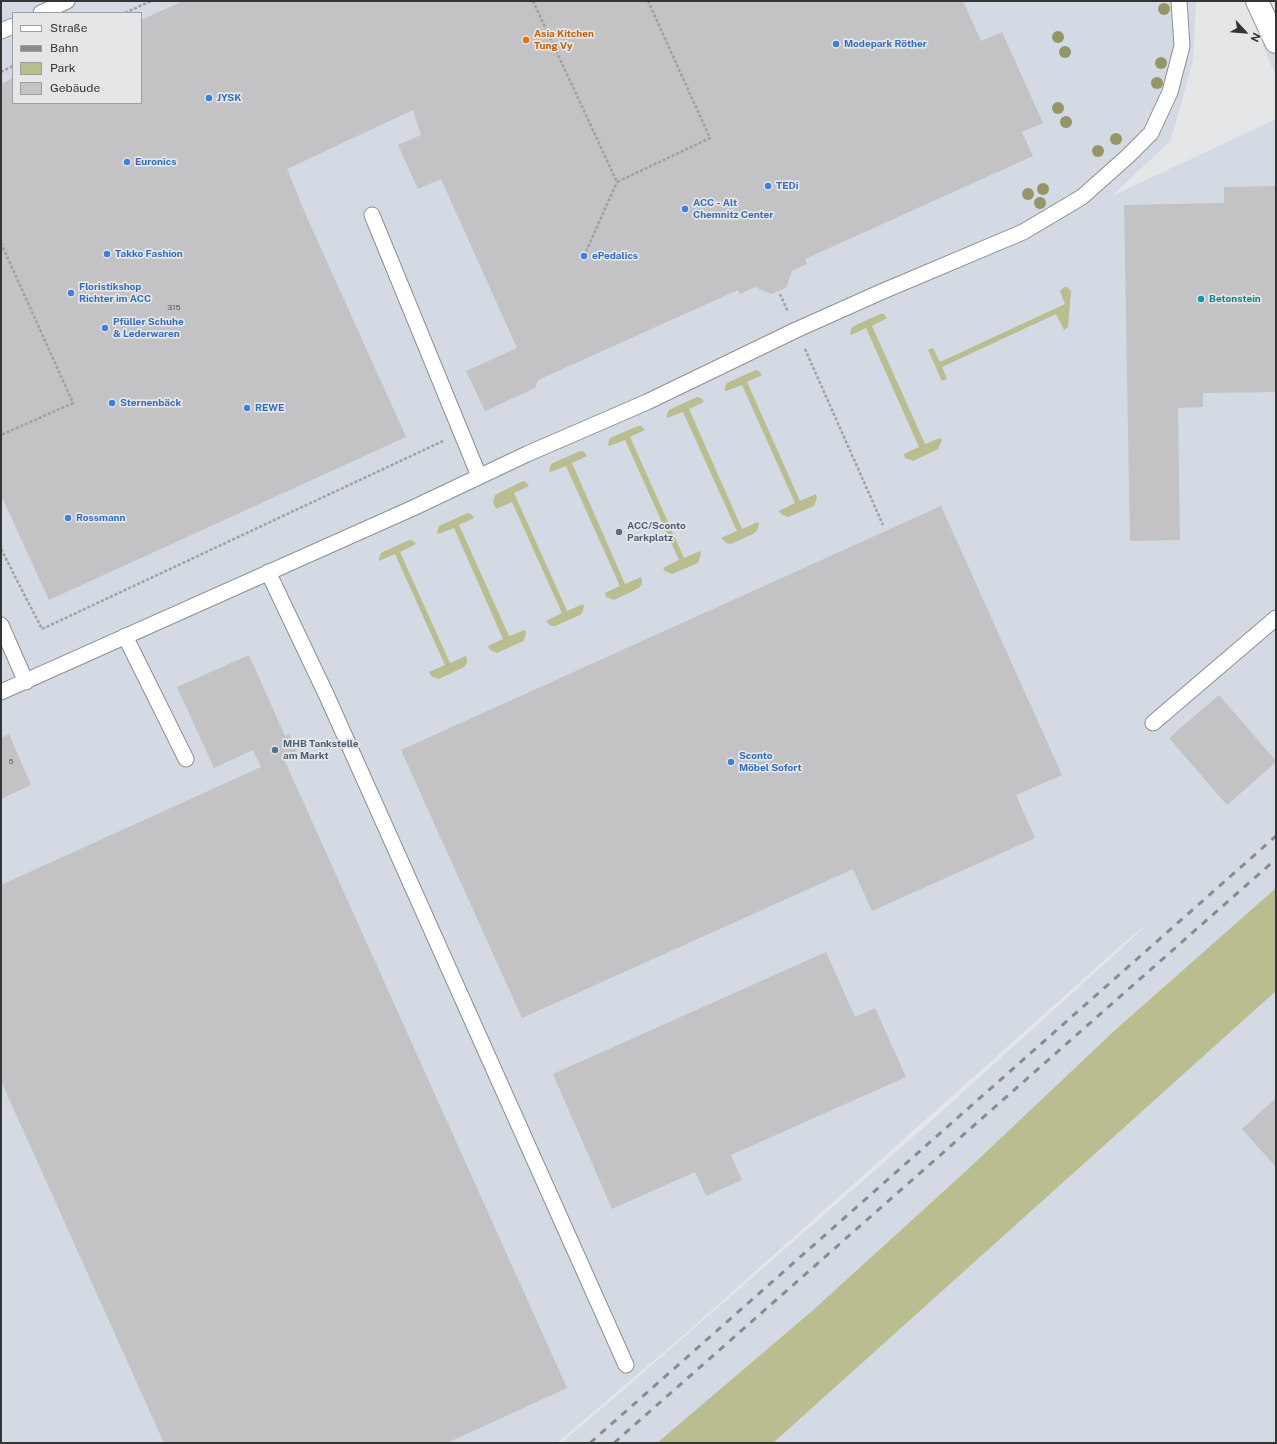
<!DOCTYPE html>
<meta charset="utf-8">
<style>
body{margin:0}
#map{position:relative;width:1277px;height:1444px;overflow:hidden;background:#e4e6e8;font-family:"Public Sans",sans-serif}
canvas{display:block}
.frame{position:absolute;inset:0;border:2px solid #333435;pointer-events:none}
.legend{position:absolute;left:12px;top:12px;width:130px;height:92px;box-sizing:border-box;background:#e4e6e8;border:1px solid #9d9fa0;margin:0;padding:5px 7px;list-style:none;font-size:12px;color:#333435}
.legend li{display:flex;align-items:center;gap:8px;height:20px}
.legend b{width:20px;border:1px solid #9d9fa0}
.north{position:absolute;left:1225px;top:12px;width:40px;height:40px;-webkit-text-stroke:3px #e4e6e8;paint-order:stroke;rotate:116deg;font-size:11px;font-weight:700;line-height:16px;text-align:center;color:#333435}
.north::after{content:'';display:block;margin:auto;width:14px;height:18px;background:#333435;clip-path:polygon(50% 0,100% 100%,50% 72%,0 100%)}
</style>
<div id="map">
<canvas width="1277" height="1444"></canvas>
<div class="frame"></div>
<ul class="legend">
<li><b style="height:5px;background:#fff"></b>Straße</li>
<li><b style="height:5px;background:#898b8c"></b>Bahn</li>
<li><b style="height:11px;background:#b9bd90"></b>Park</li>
<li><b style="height:11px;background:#c3c2c5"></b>Gebäude</li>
</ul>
<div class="north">N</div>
</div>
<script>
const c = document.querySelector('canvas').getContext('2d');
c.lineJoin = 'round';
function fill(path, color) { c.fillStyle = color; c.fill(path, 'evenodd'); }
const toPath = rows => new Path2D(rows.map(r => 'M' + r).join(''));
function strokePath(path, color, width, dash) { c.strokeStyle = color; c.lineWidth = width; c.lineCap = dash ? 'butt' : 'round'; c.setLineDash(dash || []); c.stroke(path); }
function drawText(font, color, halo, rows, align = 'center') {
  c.font = font + ' "Public Sans",sans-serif'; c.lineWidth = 3.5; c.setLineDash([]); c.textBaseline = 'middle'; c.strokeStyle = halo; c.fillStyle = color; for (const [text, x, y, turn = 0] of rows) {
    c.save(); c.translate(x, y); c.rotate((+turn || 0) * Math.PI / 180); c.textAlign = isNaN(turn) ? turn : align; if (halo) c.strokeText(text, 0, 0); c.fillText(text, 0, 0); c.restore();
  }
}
fill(toPath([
 [1,1,1196,1,1193,60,1171,140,1112,196,1276,119,1276,888,1114,1031,967,1170,812,1311,657,1443,561,1443,621,1392,928,1124,1134,937,1145,926,1125,942,685,1334,557,1443,1,1443],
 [13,13,141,13,141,103,13,103],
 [1276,35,1276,78,1262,43],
 [1276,991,1276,1443,773,1443,817,1403]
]), '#d3dae3');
fill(toPath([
 [1064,287,1067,287,1071,291,1068,327,1064,330,1056,314,942,367,947,379,942,381,928,350,933,348,940,362,1065,304,1060,291],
 [880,314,884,314,887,318,872,326,925,444,940,438,942,440,938,449,913,461,905,458,904,454,919,447,866,328,851,335,850,333,852,327],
 [756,370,759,371,762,375,747,382,800,501,816,494,817,497,814,506,788,517,781,514,779,511,795,503,742,385,726,391,725,390,725,387,727,383],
 [697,397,701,398,704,402,689,409,742,529,758,522,759,524,758,528,755,533,731,544,726,543,721,538,737,531,683,412,667,418,667,414,669,410],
 [638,426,642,426,645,430,630,437,684,558,700,551,701,554,698,563,672,574,665,571,663,568,679,560,625,440,609,446,608,445,610,438],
 [580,451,584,452,587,456,572,463,625,584,641,577,642,580,642,584,639,588,614,600,606,597,605,593,620,586,566,466,550,472,549,471,551,464],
 [523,481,526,482,529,486,514,493,567,611,583,604,584,607,583,611,580,615,555,626,551,626,546,621,562,613,512,502,496,509,493,502,495,495],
 [468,513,471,514,474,518,459,525,509,636,525,630,526,633,525,637,523,641,497,653,490,650,488,646,503,639,454,528,438,534,437,533,439,526],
 [409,540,413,541,416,544,400,552,450,663,466,656,467,659,467,663,464,667,439,679,431,676,429,672,445,665,395,554,379,561,379,559,381,553],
 [1276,888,1276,991,773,1443,657,1443,812,1311,967,1170,1114,1031]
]), '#b9bd90');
fill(toPath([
 [183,1,963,1,981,41,1002,32,1043,123,1022,132,1033,156,805,259,807,264,792,271,786,288,771,294,755,287,740,294,738,290,538,380,535,388,485,411,466,371,517,348,441,179,418,189,398,145,421,135,413,110,287,169,305,213,406,437,49,600,1,495,1,84,13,78,13,103,141,103,141,20],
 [1276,186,1276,392,1203,393,1203,407,1178,408,1180,540,1130,541,1124,205,1224,203,1224,187],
 [941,506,1062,775,1016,795,1035,838,872,911,853,869,522,1018,401,750],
 [249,655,285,736,289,734,297,751,283,757,567,1388,447,1443,164,1443,1,1081,1,885,261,767,253,750,214,768,177,687],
 [1219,695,1276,761,1276,762,1227,805,1169,738],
 [9,734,31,785,1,799,1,738],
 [826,952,855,1017,875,1008,906,1077,731,1155,742,1180,706,1196,695,1172,612,1209,553,1074],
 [1275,1099,1276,1101,1276,1167,1242,1129]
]), '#c3c2c5');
const service = toPath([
 [41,13,67,1],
 [1,31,13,26],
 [372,215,479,476],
 [268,572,326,694,626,1365],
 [1,625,26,682],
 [125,636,186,759],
 [1,692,413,508,527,454,647,402,796,330,881,292,1023,232,1082,197,1128,156,1151,133,1170,92,1182,46,1179,1],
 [1153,723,1276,618]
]);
const minor = toPath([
 [1257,1,1276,42]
]);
strokePath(service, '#8d8f91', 17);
strokePath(minor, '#8d8f91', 24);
strokePath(toPath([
 [533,1,617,182,710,138,648,1],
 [125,13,151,1],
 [1,72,13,66],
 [1,243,73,403,1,435],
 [584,256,617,182],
 [780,294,788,312],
 [805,349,883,525],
 [1,549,42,629,443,441]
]), '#a0a1a3', 2.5, [3, 2]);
strokePath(service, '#fff', 15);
strokePath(minor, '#fff', 22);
strokePath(toPath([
 [590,1443,1276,836],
 [614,1443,1276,859]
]), '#898b8c', 3, [7, 7]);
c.fillStyle = '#949668';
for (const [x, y] of [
 [1164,9],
 [1058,37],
 [1065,52],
 [1161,63],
 [1157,83],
 [1058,108],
 [1066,122],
 [1116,139],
 [1098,151],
 [1043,189],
 [1028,194],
 [1040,203]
]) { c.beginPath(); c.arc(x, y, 6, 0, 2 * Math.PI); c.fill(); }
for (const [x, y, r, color] of [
 [526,40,4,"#e8710a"],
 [836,44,4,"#3f7fe0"],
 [209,98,4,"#3f7fe0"],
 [127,162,4,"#3f7fe0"],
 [768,186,4,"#3f7fe0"],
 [685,209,4,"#3f7fe0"],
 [107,254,4,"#3f7fe0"],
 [584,256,4,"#3f7fe0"],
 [71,293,4,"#3f7fe0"],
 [1201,299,4,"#0f9aa8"],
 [105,328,4,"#3f7fe0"],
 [112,403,4,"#3f7fe0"],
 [247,408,4,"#3f7fe0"],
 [68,518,4,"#3f7fe0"],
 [619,532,4,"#5c6f8a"],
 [275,750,4,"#5c6f8a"],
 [731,762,4,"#3f7fe0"]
]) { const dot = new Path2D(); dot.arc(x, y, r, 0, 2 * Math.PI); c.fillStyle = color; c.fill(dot); strokePath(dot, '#e4e6e8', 1.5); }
drawText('8px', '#575859', null, [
 ["315",174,308],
 ["5",11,762]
]);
drawText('bold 10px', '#c56008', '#e4e6e8', [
 ["Asia Kitchen",534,34],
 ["Tung Vy",534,46]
], 'left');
drawText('bold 10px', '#366cbe', '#e4e6e8', [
 ["Modepark Röther",844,44],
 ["JYSK",217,98],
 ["Euronics",135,162],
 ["TEDi",776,186],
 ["ACC - Alt",693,203],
 ["Chemnitz Center",693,215],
 ["Takko Fashion",115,254],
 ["ePedalics",592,256],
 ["Floristikshop",79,287],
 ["Richter im ACC",79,299],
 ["Pfüller Schuhe",113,322],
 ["& Lederwaren",113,334],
 ["Sternenbäck",120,403],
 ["REWE",255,408],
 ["Rossmann",76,518],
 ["Sconto",739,756],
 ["Möbel Sofort",739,768]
], 'left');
drawText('bold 10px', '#0d838f', '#e4e6e8', [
 ["Betonstein",1209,299]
], 'left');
drawText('bold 10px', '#4e5e75', '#e4e6e8', [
 ["ACC/Sconto",627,526],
 ["Parkplatz",627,538],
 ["MHB Tankstelle",283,744],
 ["am Markt",283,756]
], 'left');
</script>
